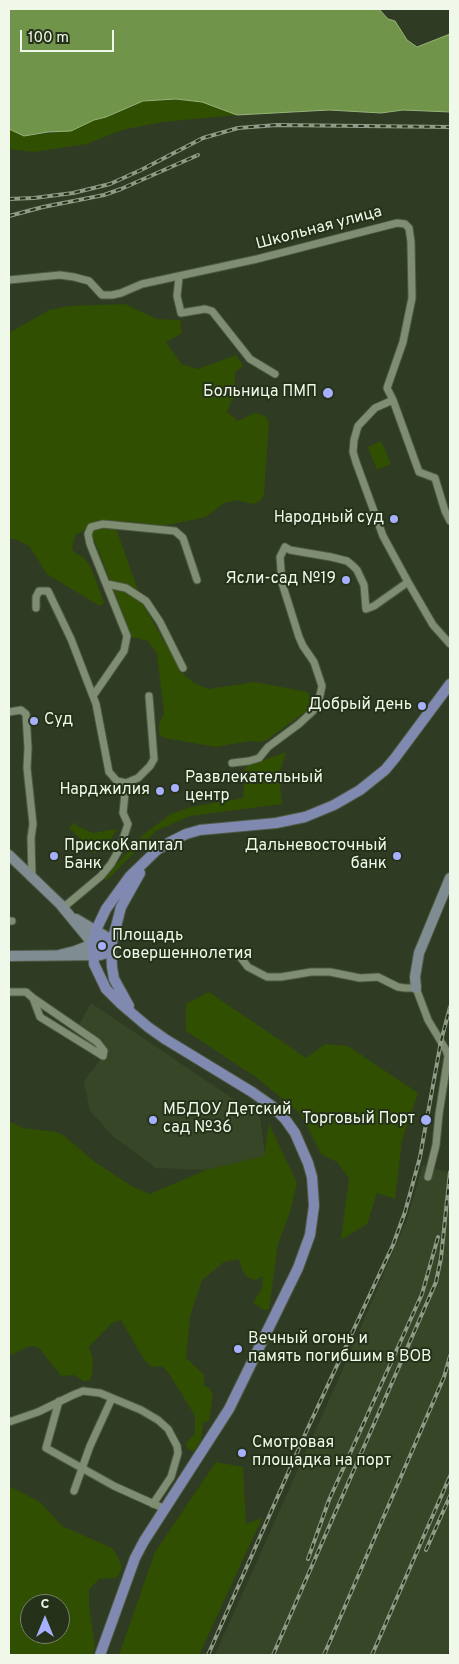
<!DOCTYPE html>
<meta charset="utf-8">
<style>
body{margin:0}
#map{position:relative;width:459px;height:1664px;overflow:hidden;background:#2f3c23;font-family:Overpass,sans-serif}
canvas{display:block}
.frame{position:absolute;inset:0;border:10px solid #eff8e9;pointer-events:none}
.north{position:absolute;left:20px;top:1594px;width:50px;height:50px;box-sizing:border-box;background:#253219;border:1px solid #76816c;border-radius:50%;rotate:0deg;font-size:14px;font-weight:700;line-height:20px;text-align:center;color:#eff8e9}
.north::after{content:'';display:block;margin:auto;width:18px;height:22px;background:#a7b0fc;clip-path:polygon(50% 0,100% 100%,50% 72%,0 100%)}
.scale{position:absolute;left:20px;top:30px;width:94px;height:22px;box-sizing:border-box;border:2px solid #eff8e9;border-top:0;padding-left:6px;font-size:15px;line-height:18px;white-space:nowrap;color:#eff8e9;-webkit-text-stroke:4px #253219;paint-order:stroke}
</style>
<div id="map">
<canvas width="459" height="1664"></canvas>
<div class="frame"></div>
<div class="north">С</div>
<div class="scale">100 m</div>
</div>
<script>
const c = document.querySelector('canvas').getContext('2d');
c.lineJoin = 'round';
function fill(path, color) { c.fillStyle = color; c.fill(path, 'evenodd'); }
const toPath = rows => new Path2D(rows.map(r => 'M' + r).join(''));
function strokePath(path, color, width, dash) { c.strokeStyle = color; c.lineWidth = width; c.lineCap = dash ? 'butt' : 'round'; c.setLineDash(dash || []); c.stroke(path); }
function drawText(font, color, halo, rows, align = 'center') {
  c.font = font + ' Overpass,sans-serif'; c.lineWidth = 4; c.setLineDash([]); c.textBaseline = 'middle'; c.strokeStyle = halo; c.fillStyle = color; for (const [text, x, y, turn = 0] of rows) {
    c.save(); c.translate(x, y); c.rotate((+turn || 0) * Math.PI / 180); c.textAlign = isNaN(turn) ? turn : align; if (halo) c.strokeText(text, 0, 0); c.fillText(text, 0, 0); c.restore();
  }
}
fill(toPath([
 [91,1003,260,1117,265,1156,206,1170,156,1168,114,1137,90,1111,84,1081,100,1060,72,1038],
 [423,1165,450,1173,450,1649,447,1655,215,1655,346,1362,407,1219]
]), '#364626');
fill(toPath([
 [176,99,202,102,237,115,162,122,122,130,87,144,34,152,9,149,9,129,24,136,71,131,94,120,106,117,143,101],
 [125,304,156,319,180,320,182,333,166,342,181,364,198,369,236,355,243,366,235,372,235,392,227,412,238,421,254,413,260,414,265,416,269,422,264,494,260,501,253,504,237,500,224,503,206,517,163,526,125,521,114,523,143,604,182,673,194,683,208,689,255,682,307,692,311,698,311,704,309,709,267,740,259,742,249,741,216,747,164,738,159,734,159,724,164,713,157,654,148,641,132,637,92,534,84,531,76,534,72,548,75,553,83,557,91,567,104,603,100,606,47,574,29,546,15,539,9,539,9,333,49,310,69,306],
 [381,441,391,464,377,470,368,447],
 [286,752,279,775,282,804,190,816,156,831,106,881,105,877,144,834,171,814,191,807,243,798,245,767],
 [75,822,77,826,93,833,117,829,106,847,95,853,69,828],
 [209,992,306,1058,325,1044,348,1046,418,1093,402,1140,395,1199,377,1193,367,1224,341,1240,349,1178,337,1162,321,1154,301,1114,256,1077,186,1031,186,1004],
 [9,1121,23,1128,56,1132,63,1135,95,1162,133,1187,150,1194,206,1170,264,1156,269,1124,297,1183,290,1212,278,1244,269,1309,264,1310,253,1303,262,1288,263,1276,256,1280,248,1278,241,1268,241,1263,238,1259,224,1262,202,1280,190,1316,186,1358,204,1375,204,1385,210,1389,213,1395,209,1421,203,1422,201,1441,193,1452,187,1448,186,1443,195,1434,195,1416,170,1375,162,1366,152,1367,145,1361,121,1320,112,1323,89,1347,93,1360,92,1374,90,1380,86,1381,83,1381,74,1375,61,1376,39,1348,33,1346,27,1347,9,1356],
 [216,1462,243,1467,246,1524,262,1518,199,1655,119,1655,155,1552],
 [9,1486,40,1502,62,1526,112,1548,118,1557,122,1567,119,1575,115,1578,99,1579,89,1589,89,1605,95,1646,92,1655,9,1655],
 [30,1604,60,1604,60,1634,30,1634]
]), '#304f00');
const water = toPath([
 [9,9,379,9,388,19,395,21,407,40,417,47,450,34,450,112,403,110,381,113,329,110,237,115,202,102,176,99,143,101,106,117,94,120,71,131,48,132,24,136,9,129,9,9]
]);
fill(water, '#70954a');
strokePath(water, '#96b37a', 1);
const street = toPath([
 [179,277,177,296,181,313,205,309,212,311,250,359,275,374],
 [9,280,60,275,74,277,89,281,102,295,112,295,121,293,142,284,257,259,397,223,405,224,409,228,411,242,412,298,403,342,387,388,393,400,419,472,435,478,445,511,450,521],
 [393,400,375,408,358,426,354,440,353,452,356,462,383,536,408,582,433,625,450,644],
 [107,584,126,588,146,601,160,622,183,668],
 [36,608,36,597,39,591,48,591,71,639,96,704,109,772,117,781,126,783],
 [93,696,124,651,127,636,90,544,88,534,91,527,103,524,175,531,183,538,197,580],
 [9,712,21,710,26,714,28,748,27,768,33,824,31,838,32,877],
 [232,763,249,761,259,758,268,747,299,724,313,711,319,700,322,686,314,662,303,646,299,637,282,583,280,557,285,547,290,550,331,557,347,561,352,565,357,570,364,585,366,609,374,606,408,582],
 [126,783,138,778,150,766,154,759,149,696],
 [64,907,101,876,111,864,120,848,128,824,123,813,126,783],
 [9,921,12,921],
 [238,954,248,967,267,977,281,977,311,972,330,972,360,978,378,977,398,987,405,988,416,988,428,1020,446,1050,448,1056,439,1114,436,1145,428,1177],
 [9,992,26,992,33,998,97,1042,104,1051,103,1056,40,1017,33,998],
 [59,1401,46,1448,114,1486,165,1509],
 [9,1422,38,1412,73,1395,83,1391,100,1393,141,1410,158,1420,168,1429,177,1446,178,1453,171,1477,153,1504],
 [74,1491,90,1446,112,1398]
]);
const secondary = toPath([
 [9,855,60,904,93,944,75,951,59,955],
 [76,919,105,936],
 [9,956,101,955],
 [416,988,415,977,419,953,450,878]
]);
const primary = toPath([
 '93 945a9 9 0 1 1 18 0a9 9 0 1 1-18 0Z',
 [129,1006,114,979,112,967,111,946,121,907,140,873],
 [100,1655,135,1558,144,1541,229,1409,298,1268,310,1235,314,1206,312,1177,308,1163,295,1133,285,1119,272,1106,252,1092,165,1039,148,1027,121,1004,106,989,94,964,93,944,96,930,106,909,130,876,157,850,170,842,186,834,200,830,276,823,305,817,334,805,360,790,385,770,395,758,450,684]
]);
strokePath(street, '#4f5a45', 9);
strokePath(secondary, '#4f5a45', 12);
strokePath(primary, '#4f5a45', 12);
strokePath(street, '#7f8e72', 7);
strokePath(secondary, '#7f8c91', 10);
strokePath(primary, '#808ab0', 10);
const rail = toPath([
 [9,199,34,198,73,193,110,184,141,170,203,138,238,128,277,125,450,127],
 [9,216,43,207,104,195,121,189,198,155],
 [426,1550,450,1496],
 [308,1559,329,1500,422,1294,438,1237],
 [208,1655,307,1430,393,1245,405,1212,420,1157,441,1041,450,1007],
 [273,1655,436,1282,441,1258,450,1172],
 [324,1655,444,1377,450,1356],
 [372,1655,450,1476]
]);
strokePath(rail, '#909b87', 4);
strokePath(rail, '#253219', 2, [5.5]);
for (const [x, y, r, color] of [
 [328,393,6,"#a7b0fc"],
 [394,519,5,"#a7b0fc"],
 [346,580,5,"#a7b0fc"],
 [422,706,5,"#a7b0fc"],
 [34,721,5,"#a7b0fc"],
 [175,788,5,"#a7b0fc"],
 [160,791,5,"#a7b0fc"],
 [54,856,5,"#a7b0fc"],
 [397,856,5,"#a7b0fc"],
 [102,946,5,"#a7b0fc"],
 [153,1120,5,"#a7b0fc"],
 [426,1120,6,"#a7b0fc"],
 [238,1349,5,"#a7b0fc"],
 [242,1453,5,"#a7b0fc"]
]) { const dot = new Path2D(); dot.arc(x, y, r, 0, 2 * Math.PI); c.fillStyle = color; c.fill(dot); strokePath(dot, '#253219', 2); }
drawText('16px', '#eff8e9', '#253219', [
 ["Школьная улица",319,229,-15]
]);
drawText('16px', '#eff8e9', '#253219', [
 ["Больница ПМП",317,393],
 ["Народный суд",384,519],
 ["Ясли-сад №19",336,580],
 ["Добрый день",412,706],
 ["Суд",44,721,"left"],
 ["Развлекательный",185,779,"left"],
 ["центр",185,797,"left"],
 ["Нарджилия",150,791],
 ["ПрискоКапитал",64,847,"left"],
 ["Банк",64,865,"left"],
 ["Дальневосточный",387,847],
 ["банк",387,865],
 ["Площадь",112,937,"left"],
 ["Совершеннолетия",112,955,"left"],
 ["МБДОУ Детский",163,1111,"left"],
 ["сад №36",163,1129,"left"],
 ["Торговый Порт",415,1120],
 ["Вечный огонь и",248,1340,"left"],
 ["память погибшим в ВОВ",248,1358,"left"],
 ["Смотровая",252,1444,"left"],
 ["площадка на порт",252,1462,"left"]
], 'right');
</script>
